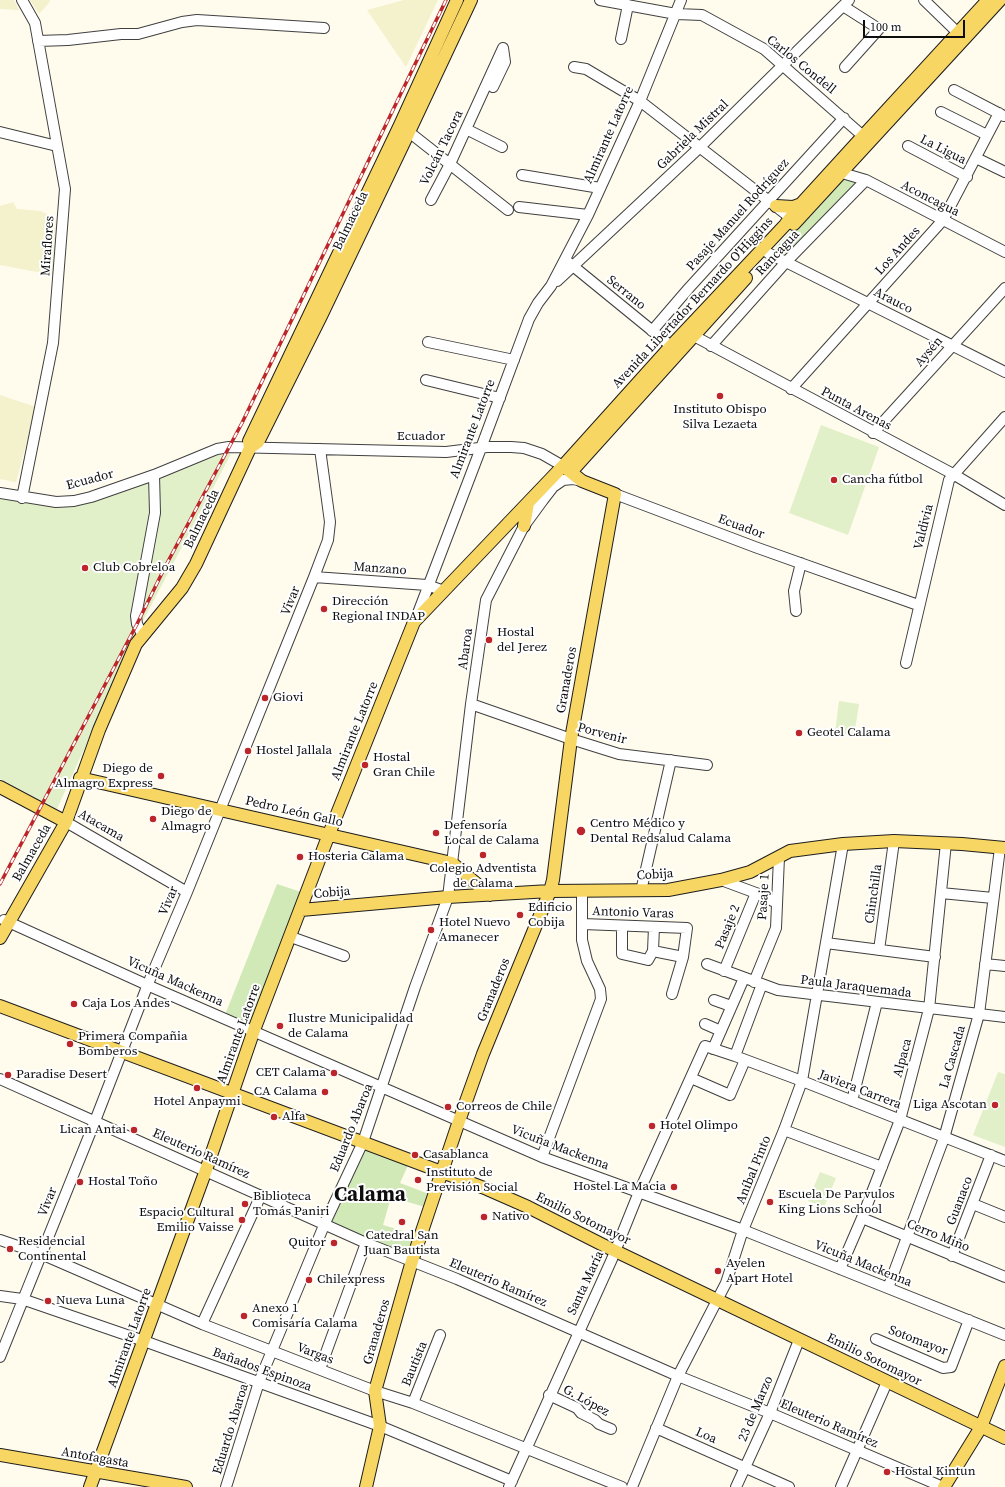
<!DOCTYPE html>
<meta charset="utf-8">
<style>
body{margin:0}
#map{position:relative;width:1005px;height:1487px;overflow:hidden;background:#fffbed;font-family:"Source Serif 4",serif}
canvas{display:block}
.scale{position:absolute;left:863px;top:20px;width:102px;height:18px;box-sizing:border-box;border:2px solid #0d0d0d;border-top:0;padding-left:5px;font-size:12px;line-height:14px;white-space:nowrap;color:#0d0d0d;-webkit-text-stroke:3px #fff;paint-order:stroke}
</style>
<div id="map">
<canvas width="1005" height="1487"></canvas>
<div class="scale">100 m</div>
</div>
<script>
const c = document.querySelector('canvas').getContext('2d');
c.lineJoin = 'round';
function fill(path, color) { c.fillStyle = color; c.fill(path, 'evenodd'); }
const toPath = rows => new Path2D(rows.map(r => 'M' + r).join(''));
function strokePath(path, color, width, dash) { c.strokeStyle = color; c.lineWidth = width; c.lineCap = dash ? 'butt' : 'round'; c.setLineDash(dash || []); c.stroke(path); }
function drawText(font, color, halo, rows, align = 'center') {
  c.font = font + ' "Source Serif 4",serif'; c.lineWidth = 4; c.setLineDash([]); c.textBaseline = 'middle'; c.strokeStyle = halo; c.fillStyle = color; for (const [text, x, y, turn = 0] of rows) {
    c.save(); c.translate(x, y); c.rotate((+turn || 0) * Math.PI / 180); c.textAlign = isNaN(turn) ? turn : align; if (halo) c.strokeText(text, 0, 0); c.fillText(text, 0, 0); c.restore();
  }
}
fill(toPath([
 [0,0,14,0,19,10,0,9],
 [30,0,50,0,48,4,39,14],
 [404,0,438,0,406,67,367,10],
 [13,202,17,209,41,211,56,219,53,275,0,265,0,206],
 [0,395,36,407,16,482,0,479]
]), '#f4f1cd');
fill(toPath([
 [845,174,866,180,786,262,775,253,776,247],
 [455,871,472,888,452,889],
 [277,884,304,893,252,1027,225,1015],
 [364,1149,409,1163,400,1183,429,1194,425,1207,391,1197,383,1225,417,1235,409,1258,334,1224,331,1220]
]), '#d0e9b7');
fill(toPath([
 [821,425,879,447,848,535,789,513],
 [221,453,231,454,137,632,57,809,0,779,0,494,59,505],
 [839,701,859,704,854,736,835,733],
 [998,1072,1005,1074,1005,1147,973,1135],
 [820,1172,836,1178,824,1207,808,1201]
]), '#e2f0c9');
const minor = toPath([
 [22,0,35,23,65,189,53,343,22,498],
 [600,0,676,14,702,15,764,49,863,136],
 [924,0,958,33],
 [843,6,879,29,845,67],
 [621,39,628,5],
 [38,41,68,40,121,34,138,34,182,22,197,20,324,28],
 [574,67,586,69,640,101,796,222],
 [493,87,505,62,503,48],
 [954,90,1004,116],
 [941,112,987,135],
 [466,129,502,147],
 [0,132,57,146],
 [409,132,508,210],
 [908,146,967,177],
 [976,158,1005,172],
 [842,173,866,180,1005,252],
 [522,175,600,188],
 [431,200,450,164,503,48],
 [519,207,588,215],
 [768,253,1005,372],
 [568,262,671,346],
 [557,281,699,148,849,0],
 [652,331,689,288,844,118],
 [694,336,953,474,1005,505],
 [428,342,514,360],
 [711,346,786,262,866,180],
 [426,380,500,398],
 [791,389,943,220,999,113],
 [873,433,1005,288],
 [0,493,56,502,74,501,91,497,154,475,217,449,229,447,446,452,487,447,511,447,524,448,542,454,563,466],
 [615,494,755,547,918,605],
 [314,577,427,585,444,591],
 [796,611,794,591,801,563],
 [415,621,481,448,529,319,538,303,551,286,588,215,640,101,681,0],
 [143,636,137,624,136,616,155,513,154,475],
 [906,663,949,480,1005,417],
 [471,704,571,739,619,754,707,765],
 [66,822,187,892],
 [721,880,756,893,777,903],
 [641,891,671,760],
 [941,893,993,898],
 [4,920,154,988,542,1157,743,1230,1005,1335],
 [583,924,687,928,683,957,672,994],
 [622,926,622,954,648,960,653,951,683,957],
 [291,937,344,956],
 [826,943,935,957],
 [879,950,894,841],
 [653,951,654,927],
 [707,964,778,990,1005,1017],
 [985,964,1005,966],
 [724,971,756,893],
 [754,982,776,928,779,857],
 [714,1000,731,1006],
 [705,1024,721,1031],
 [713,1049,744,978],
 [735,1056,762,984],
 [691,1078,730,1095,745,1060],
 [0,1079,366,1243,457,1279,678,1376,770,1413,943,1487],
 [852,1101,877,1002],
 [784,1130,882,1167],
 [542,1157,601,999,600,989,587,961,582,940,582,892],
 [973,1204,1005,1217],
 [862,1218,1005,1277],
 [0,1240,41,1254,202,1324,375,1391,413,1403,622,1487],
 [952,1256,991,1155],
 [840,1269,862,1218,900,1120,929,1009,946,843],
 [888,1288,944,1138,979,1014,1000,848],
 [0,1296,22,1299,144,1341,380,1426,512,1481],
 [202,1324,261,1195],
 [876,1339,943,1368,951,1367,969,1320],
 [0,1357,95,1121,150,979,187,892,314,577,328,540,330,522,320,449],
 [320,1369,366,1243],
 [549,1395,577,1408,581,1413,595,1420,599,1424,611,1429],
 [413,1403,440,1335],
 [656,1428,789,1487],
 [226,1487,259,1382,325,1223,363,1142,415,987,448,897,471,704,486,600,524,526,543,500,553,487,563,480,573,479,582,481],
 [509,1487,612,1259,639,1192,705,1046,735,1056,802,1081,1005,1161],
 [632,1487,678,1376,726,1283,743,1230,784,1130,802,1081,843,844],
 [736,1487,770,1413,799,1340],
 [841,1487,887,1382]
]);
const major = toPath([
 [776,206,793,207,801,204],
 [794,224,1000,0],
 [250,448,249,441,400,125,457,0],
 [571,472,746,278],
 [524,526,528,503],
 [80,778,452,863,490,895],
 [0,787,66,822],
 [301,910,448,897,550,891,668,890,721,880,750,872,790,851,843,844,894,841,962,844,1005,848],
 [0,938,66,822,99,730,136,644,182,588,196,564,250,448,258,442,321,316,409,132,471,0],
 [0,1006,487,1189,528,1207,609,1248,1005,1438],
 [0,1455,186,1487],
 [90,1487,206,1170,254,1030,329,834,414,622,563,466,671,346,785,225,801,204,863,136,988,0],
 [366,1487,380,1426,375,1391,412,1261,459,1121,483,1054,550,891,553,880,571,739,615,494,582,481,563,466],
 [944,1487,981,1427,1005,1366]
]);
strokePath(minor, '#404040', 12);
strokePath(major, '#1e1e1e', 14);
strokePath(minor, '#fff', 10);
strokePath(major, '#f8d664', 12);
const rail = toPath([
 [0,884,137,624,165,567,242,423,446,0]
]);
strokePath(rail, '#bc262b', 3.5);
strokePath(rail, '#fff', 2, [6]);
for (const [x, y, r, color] of [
 [720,396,4,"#bc262b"],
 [834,480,4,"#bc262b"],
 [85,568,4,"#bc262b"],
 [324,609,4,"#bc262b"],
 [489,640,4,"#bc262b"],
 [265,698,4,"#bc262b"],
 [799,733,4,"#bc262b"],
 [248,751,4,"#bc262b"],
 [365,765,4,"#bc262b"],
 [161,776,4,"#bc262b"],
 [153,819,4,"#bc262b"],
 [581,831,5,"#bc262b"],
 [436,833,4,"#bc262b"],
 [483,855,4,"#bc262b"],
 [300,857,4,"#bc262b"],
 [520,915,4,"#bc262b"],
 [431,930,4,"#bc262b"],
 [74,1004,4,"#bc262b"],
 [280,1026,4,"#bc262b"],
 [70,1044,4,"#bc262b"],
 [334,1073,4,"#bc262b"],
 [8,1075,4,"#bc262b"],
 [197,1088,4,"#bc262b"],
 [325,1092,4,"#bc262b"],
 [995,1105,4,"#bc262b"],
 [448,1107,4,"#bc262b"],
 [274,1117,4,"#bc262b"],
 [652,1126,4,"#bc262b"],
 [134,1130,4,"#bc262b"],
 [415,1155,4,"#bc262b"],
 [418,1180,4,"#bc262b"],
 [80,1182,4,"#bc262b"],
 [674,1187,4,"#bc262b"],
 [770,1202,4,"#bc262b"],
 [245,1204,4,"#bc262b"],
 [484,1217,4,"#bc262b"],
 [242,1220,4,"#bc262b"],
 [402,1222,4,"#bc262b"],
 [334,1243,4,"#bc262b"],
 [10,1249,4,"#bc262b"],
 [718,1271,4,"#bc262b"],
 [309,1280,4,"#bc262b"],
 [48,1301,4,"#bc262b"],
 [244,1316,4,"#bc262b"],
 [887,1472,4,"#bc262b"]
]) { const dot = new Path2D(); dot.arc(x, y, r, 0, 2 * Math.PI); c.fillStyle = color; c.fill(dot); strokePath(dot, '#fff', 1.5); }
drawText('13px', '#0d0d0d', '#fff', [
 ["Carlos Condell",801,65,39],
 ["Almirante Latorre",609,135,-66],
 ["Gabriela Mistral",693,135,-44],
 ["Volcán Tacora",442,148,-64],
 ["La Ligua",943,150,27],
 ["Aconcagua",930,199,27],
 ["Pasaje Manuel Rodríguez",738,215,-48],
 ["Balmaceda",351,221,-64],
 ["Miraflores",48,246,-86],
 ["Los Andes",898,251,-48],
 ["Rancagua",778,253,-47],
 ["Serrano",626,293,39],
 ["Arauco",893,301,27],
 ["Avenida Libertador Bernardo O'Higgins",693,303,-47],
 ["Aysén",929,352,-49],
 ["Punta Arenas",856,409,28],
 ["Almirante Latorre",473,429,-69],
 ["Ecuador",421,437],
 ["Ecuador",90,480,-15],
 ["Balmaceda",202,519,-64],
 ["Ecuador",741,527,20],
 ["Valdivia",924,527,-76],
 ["Manzano",380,569,4],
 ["Vivar",291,601,-68],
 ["Abaroa",466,649,-82],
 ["Granaderos",567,680,-80],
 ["Almirante Latorre",355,731,-68],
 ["Porvenir",602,734,15],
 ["Pedro León Gallo",294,812,13],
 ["Atacama",101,826,30],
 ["Balmaceda",32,853,-60],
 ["Cobija",655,875,-4],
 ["Cobija",332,893,-5],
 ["Chinchilla",874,894,-82],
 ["Pasaje 1",764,897,-87],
 ["Vivar",169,901,-67],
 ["Antonio Varas",633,913,2],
 ["Pasaje 2",728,927,-68],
 ["Vicuña Mackenna",175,982,24],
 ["Paula Jaraquemada",856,987,7],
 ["Granaderos",494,990,-68],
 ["Almirante Latorre",239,1034,-70],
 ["La Cascada",953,1057,-74],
 ["Alpaca",903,1058,-75],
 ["Javiera Carrera",860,1090,21],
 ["Eduardo Abaroa",352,1128,-68],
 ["Vicuña Mackenna",560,1148,21],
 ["Eleuterio Ramírez",201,1154,24],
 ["Aníbal Pinto",754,1170,-68],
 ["Guanaco",960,1201,-69],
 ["Vivar",48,1202,-68],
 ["Emilio Sotomayor",583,1219,26],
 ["Cerro Miño",938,1236,22],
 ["Vicuña Mackenna",863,1264,22],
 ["Eleuterio Ramírez",498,1283,23],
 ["Santa María",586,1283,-65],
 ["Granaderos",377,1332,-74],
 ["Almirante Latorre",130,1338,-70],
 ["Sotomayor",918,1341,21],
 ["Vargas",315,1354,21],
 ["Emilio Sotomayor",874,1360,26],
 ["Bautista",415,1364,-68],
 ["Bañados Espinoza",262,1370,20],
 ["G. López",586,1401,29],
 ["23 de Marzo",756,1409,-67],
 ["Eleuterio Ramírez",829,1424,23],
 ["Eduardo Abaroa",231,1429,-73],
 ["Loa",706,1436,24],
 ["Antofagasta",95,1458,10]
]);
drawText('13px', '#0d0d0d', '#fff', [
 ["Instituto Obispo",720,410,"center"],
 ["Silva Lezaeta",720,425,"center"],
 ["Cancha fútbol",842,480],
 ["Club Cobreloa",93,568],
 ["Dirección",332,602],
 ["Regional INDAP",332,617],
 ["Hostal",497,633],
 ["del Jerez",497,648],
 ["Giovi",273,698],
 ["Geotel Calama",807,733],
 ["Hostel Jallala",256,751],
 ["Hostal",373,758],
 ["Gran Chile",373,773],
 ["Diego de",153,769,"right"],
 ["Almagro Express",153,784,"right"],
 ["Diego de",161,812],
 ["Almagro",161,827],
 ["Centro Médico y",590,824],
 ["Dental Redsalud Calama",590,839],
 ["Defensoría",444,826],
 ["Local de Calama",444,841],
 ["Hosteria Calama",308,857],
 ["Colegio Adventista",483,869,"center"],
 ["de Calama",483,884,"center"],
 ["Edificio",528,908],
 ["Cobija",528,923],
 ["Hotel Nuevo",439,923],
 ["Amanecer",439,938],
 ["Caja Los Andes",82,1004],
 ["Ilustre Municipalidad",288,1019],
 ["de Calama",288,1034],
 ["Primera Compañia",78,1037],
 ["Bomberos",78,1052],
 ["CET Calama",326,1073,"right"],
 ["Paradise Desert",16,1075],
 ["CA Calama",317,1092,"right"],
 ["Hotel Anpaymi",197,1102,"center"],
 ["Liga Ascotan",987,1105,"right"],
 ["Correos de Chile",456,1107],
 ["Alfa",282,1117],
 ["Hotel Olimpo",660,1126],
 ["Lican Antai",126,1130,"right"],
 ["Casablanca",423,1155],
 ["Instituto de",426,1173],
 ["Previsión Social",426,1188],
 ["Hostal Toño",88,1182],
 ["Hostel La Macia",666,1187,"right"],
 ["Escuela De Parvulos",778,1195],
 ["King Lions School",778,1210],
 ["Biblioteca",253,1197],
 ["Tomás Paniri",253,1212],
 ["Espacio Cultural",234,1213,"right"],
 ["Emilio Vaisse",234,1228,"right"],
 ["Nativo",492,1217],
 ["Catedral San",402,1236,"center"],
 ["Juan Bautista",402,1251,"center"],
 ["Residencial",18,1242],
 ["Continental",18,1257],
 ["Quitor",326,1243,"right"],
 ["Ayelen",726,1264],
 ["Apart Hotel",726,1279],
 ["Chilexpress",317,1280],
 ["Nueva Luna",56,1301],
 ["Anexo 1",252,1309],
 ["Comisaría Calama",252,1324],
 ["Hostal Kintun",895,1472]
], 'left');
drawText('bold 21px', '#0d0d0d', '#fff', [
 ["Calama",370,1196]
]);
</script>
